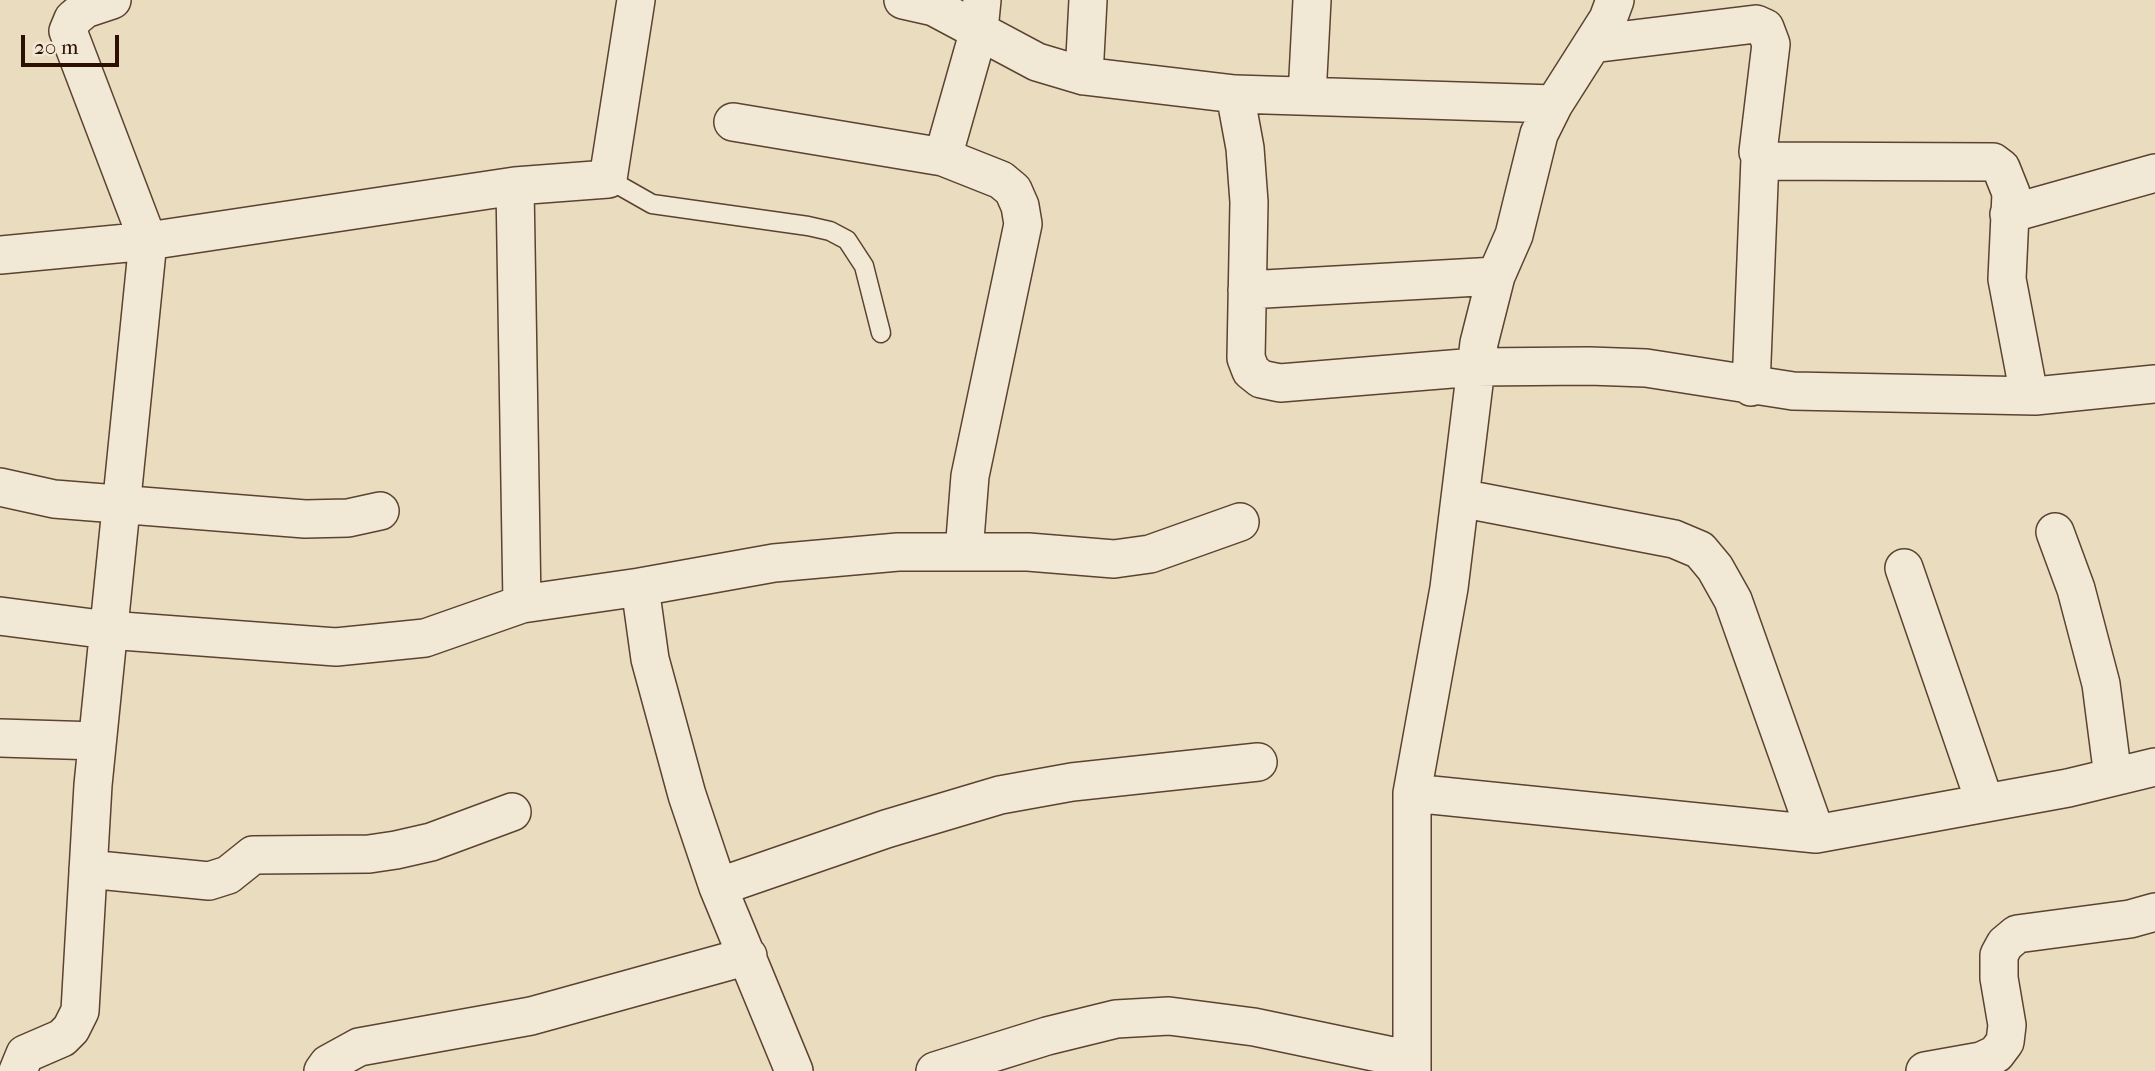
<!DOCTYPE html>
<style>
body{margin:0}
#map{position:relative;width:2155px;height:1071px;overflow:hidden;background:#eaddbf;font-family:"IM FELL French Canon",serif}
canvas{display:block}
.scale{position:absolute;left:21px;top:35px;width:98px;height:32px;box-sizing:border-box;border:4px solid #2c0f01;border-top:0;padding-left:9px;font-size:21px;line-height:24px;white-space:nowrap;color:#2c0f01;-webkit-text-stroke:5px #f1e9d5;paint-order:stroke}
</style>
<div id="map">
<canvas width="2155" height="1071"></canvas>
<div class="scale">20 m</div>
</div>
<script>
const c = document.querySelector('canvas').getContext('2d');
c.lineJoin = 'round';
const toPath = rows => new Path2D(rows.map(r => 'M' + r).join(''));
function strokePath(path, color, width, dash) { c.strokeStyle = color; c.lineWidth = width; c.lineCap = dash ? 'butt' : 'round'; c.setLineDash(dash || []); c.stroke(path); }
const lane = toPath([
 [608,179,652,204,808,226,830,231,847,240,864,266,881,333]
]);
const street = toPath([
 [903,0,934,7,1037,62,1084,76,1235,94,1554,104],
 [1592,44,1756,24,1765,28,1771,44,1758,152,1763,161,1993,162,2001,168,2011,193,2007,279,2029,395],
 [1084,76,1088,0],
 [1235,94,1245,148,1249,202,1246,358,1251,371,1261,379,1280,383,1476,367,1589,366,1646,368,1793,391,2035,396,2155,384],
 [1307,96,1312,0],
 [733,122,943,157,1001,180,1013,190,1020,206,1023,224,970,476,964,552],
 [943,157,979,30,982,0],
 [515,186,522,604,640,587,650,659,687,795,718,887,794,1071],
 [2009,214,2155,173],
 [0,255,148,241,68,31,73,19,85,9,112,0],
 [1247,290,1496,276],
 [1751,387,1760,158],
 [0,487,54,499,305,519,348,518,380,511],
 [1460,498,1674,539,1700,550,1715,568,1733,600,1816,834],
 [2055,532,2076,589,2101,684,2113,777],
 [1904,568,1985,803],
 [640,587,774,563,898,552,1028,552,1114,559,1150,554,1240,522],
 [0,616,108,630,336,647,425,638,522,604],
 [0,738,97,741],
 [1412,793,1449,588,1479,343,1496,276,1514,235,1539,134,1554,104,1608,19,1615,0],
 [88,869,209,881,228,875,253,855,369,854,396,850,431,842,512,812],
 [718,887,886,829,1000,795,1072,782,1258,762],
 [18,1071,25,1054,62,1038,71,1029,80,1011,93,785,148,241,515,186,608,179,636,0],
 [323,1071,328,1064,359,1047,531,1016,748,956],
 [935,1071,1047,1036,1116,1019,1169,1016,1254,1027,1412,1060],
 [1412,1071,1412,793,1816,834,2068,788,2155,767],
 [1925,1071,1981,1061,1996,1054,2005,1042,2007,1025,1999,978,1999,955,2005,944,2017,934,2130,919,2155,912]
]);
strokePath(lane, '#5c4230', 21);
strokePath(street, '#5c4230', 40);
strokePath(lane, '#f1e9d5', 18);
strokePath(street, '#f1e9d5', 37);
</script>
